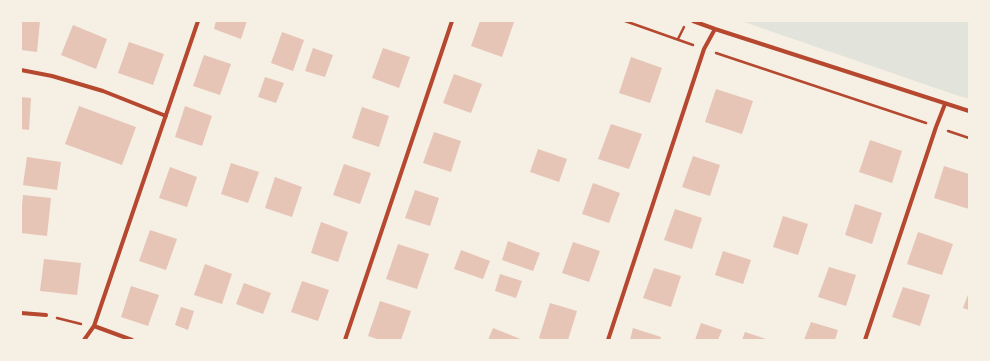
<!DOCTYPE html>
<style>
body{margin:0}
#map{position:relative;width:990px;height:361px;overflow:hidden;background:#f6efe4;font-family:"Zilla Slab",serif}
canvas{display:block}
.frame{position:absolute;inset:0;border:22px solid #f6efe4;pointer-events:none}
</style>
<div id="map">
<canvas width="990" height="361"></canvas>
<div class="frame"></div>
</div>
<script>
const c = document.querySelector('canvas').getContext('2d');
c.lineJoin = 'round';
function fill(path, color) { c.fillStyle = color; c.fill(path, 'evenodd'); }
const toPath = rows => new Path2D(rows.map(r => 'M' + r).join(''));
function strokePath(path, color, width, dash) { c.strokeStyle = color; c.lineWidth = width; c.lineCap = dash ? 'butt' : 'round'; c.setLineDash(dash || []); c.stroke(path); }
fill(toPath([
 [741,21,969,21,969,99,950,93]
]), '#e2e4dc');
fill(toPath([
 [21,21,40,21,37,52,21,50],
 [216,21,247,21,241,39,214,29],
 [480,21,514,22,502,57,471,46],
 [73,25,107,39,96,69,61,55],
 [282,32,304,40,293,71,271,63],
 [129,42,164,54,153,85,118,73],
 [313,48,333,55,325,77,305,71],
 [383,48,410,57,399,88,372,78],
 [204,55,231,64,220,95,193,86],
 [631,57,662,68,650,103,619,93],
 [454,74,482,84,471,113,443,103],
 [265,77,284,83,276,103,258,97],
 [716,89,753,101,742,134,705,122],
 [21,97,31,98,29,130,21,129],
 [79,106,136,127,122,165,65,144],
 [185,106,212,116,202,146,175,137],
 [362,107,389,116,379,147,352,138],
 [611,124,642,134,629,169,598,159],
 [434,132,461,141,451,172,423,163],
 [870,140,902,151,892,183,859,172],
 [538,149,567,159,559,182,530,172],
 [693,156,720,165,710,196,682,187],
 [27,157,61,162,57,190,23,185],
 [231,163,259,172,248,203,221,194],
 [344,164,371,173,360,204,333,195],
 [944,166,969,174,969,209,934,198],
 [170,167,197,177,187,207,159,198],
 [275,177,302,187,292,217,265,208],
 [593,183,620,193,609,223,582,214],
 [415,190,439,198,430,226,405,218],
 [23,195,51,198,47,236,21,233,21,215],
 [855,204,882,213,872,244,845,235],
 [675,209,702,218,692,249,664,240],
 [783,216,808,224,798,255,773,247],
 [321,222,348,232,338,262,311,253],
 [150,230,177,239,166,270,139,261],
 [918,232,953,244,942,275,907,264],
 [508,241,540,253,533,271,502,260],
 [573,242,600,251,589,282,562,273],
 [398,244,429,254,417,289,386,279],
 [461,250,490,261,483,279,454,269],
 [723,251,751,260,743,284,715,275],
 [44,259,81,263,77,295,40,291],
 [205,264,232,274,222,304,194,295],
 [829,267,856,275,846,306,818,297],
 [654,268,681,276,671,307,643,298],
 [500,274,522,281,516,298,495,291],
 [302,281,329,290,318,321,291,312],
 [244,283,271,293,263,314,236,304],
 [131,286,159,295,148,326,121,317],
 [903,287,930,295,920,326,892,317],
 [969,292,969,310,963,308],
 [380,301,411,311,401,340,380,340,368,336],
 [550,303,577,311,568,340,544,340,539,338],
 [181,307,194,311,188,330,175,325],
 [811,322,838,330,835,340,804,340],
 [701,323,722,330,718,340,695,340],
 [493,328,523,340,488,340],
 [633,328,661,337,660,340,630,340],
 [745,332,769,340,742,340]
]), '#e6c5b7');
strokePath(toPath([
 [625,21,693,45],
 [678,39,684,27],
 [716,53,926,123],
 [948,131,969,138],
 [57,318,81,324]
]), '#b5482f', 2.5);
strokePath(toPath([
 [693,21,715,29,969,111],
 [21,70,52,76,103,91,166,116],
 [21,313,46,315],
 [94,326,132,340],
 [84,340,94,326,198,21],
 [345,340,452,21],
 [608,340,704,49,715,29],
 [865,340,936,127,945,104]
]), '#b5482f', 4);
</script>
